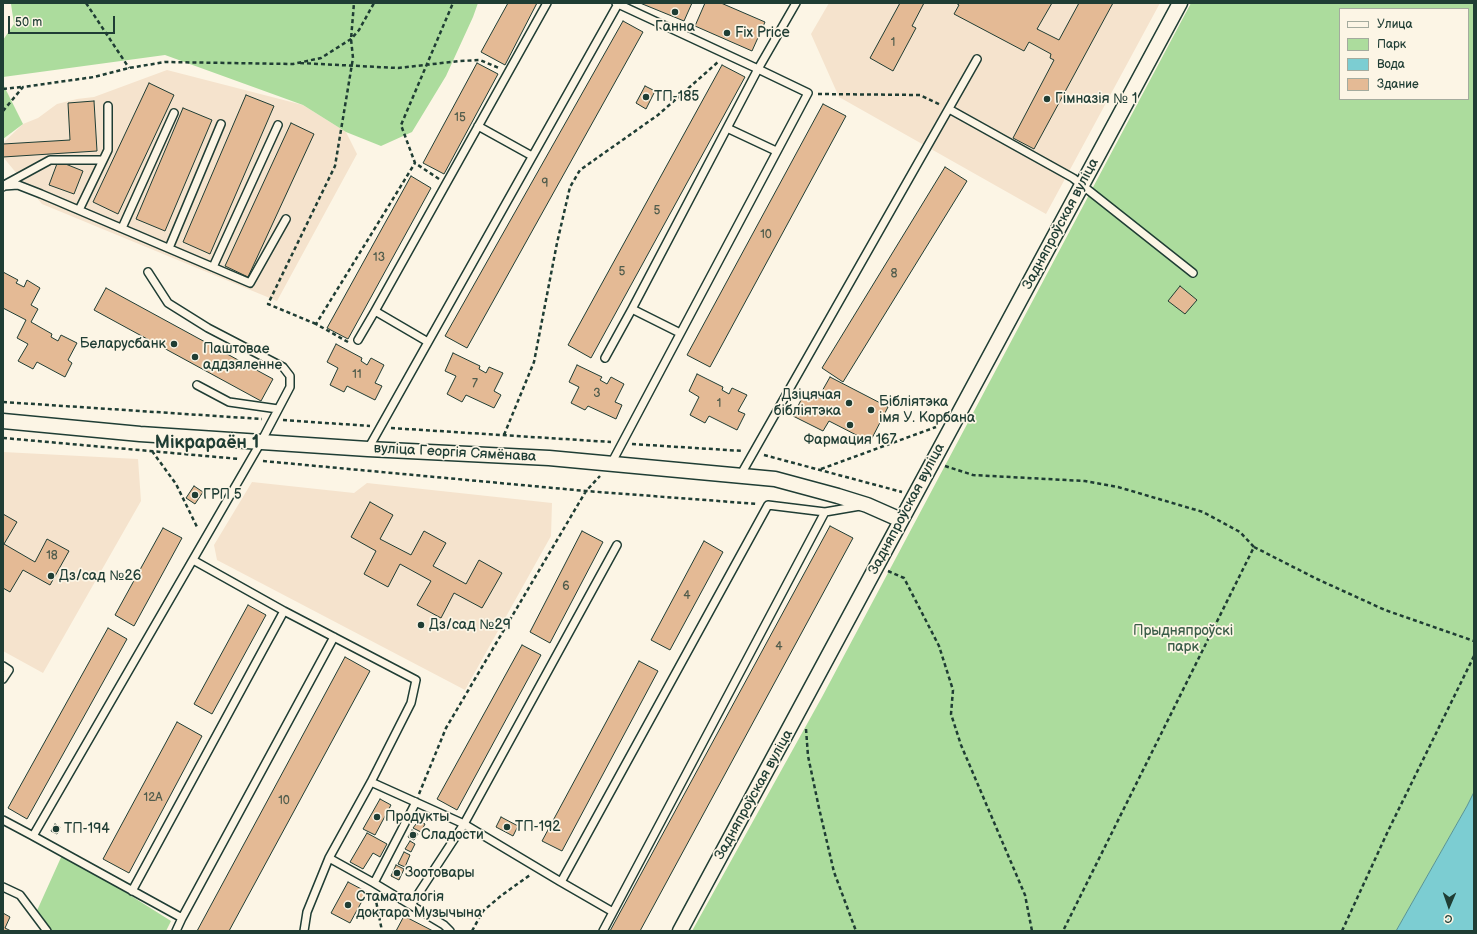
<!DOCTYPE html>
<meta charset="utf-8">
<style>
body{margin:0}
#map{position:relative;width:1477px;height:934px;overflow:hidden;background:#fcf5e5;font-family:"Balsamiq Sans",sans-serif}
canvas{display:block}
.frame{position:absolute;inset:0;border:4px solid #1f3d34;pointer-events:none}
.legend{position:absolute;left:1339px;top:8px;width:130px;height:92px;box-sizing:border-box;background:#fcf5e5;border:1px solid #a4ab9e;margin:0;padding:5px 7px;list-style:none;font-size:12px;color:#1f3d34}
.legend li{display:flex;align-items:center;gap:8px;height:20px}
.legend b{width:20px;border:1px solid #a4ab9e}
.north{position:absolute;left:1429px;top:886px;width:40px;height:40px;-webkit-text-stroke:3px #fcf5e5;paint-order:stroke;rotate:182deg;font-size:11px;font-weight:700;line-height:16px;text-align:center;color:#1f3d34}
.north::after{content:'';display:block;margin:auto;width:14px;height:18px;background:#1f3d34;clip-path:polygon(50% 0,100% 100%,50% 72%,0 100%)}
.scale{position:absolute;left:8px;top:16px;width:107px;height:18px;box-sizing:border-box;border:2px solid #1f3d34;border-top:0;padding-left:5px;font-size:12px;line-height:14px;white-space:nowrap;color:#1f3d34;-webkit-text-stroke:3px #fcf5e5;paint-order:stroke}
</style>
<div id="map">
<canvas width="1477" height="934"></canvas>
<div class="frame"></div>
<ul class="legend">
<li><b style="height:5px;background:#fcf5e5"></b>Улица</li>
<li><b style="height:11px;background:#acdc9d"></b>Парк</li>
<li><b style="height:11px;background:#7ccdd2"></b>Вода</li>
<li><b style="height:11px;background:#e4ba95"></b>Здание</li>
</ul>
<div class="north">С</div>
<div class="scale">50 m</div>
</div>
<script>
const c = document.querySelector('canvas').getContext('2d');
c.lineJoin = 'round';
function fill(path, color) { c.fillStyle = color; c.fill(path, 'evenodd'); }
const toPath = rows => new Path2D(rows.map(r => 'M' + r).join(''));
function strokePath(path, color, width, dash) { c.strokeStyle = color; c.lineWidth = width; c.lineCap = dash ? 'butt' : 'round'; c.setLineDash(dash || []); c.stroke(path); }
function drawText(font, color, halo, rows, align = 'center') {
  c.font = font + ' "Balsamiq Sans",sans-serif'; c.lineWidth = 3.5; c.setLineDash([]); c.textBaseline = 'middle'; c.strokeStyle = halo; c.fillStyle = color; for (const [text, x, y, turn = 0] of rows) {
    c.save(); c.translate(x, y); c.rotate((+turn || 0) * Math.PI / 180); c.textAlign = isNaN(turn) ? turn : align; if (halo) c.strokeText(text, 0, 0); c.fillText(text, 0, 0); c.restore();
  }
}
fill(toPath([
 [829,3,1160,3,1046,214,839,97,811,34],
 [167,70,303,105,346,132,357,154,277,301,42,204,3,157,3,143,23,124,38,118,57,104,77,99,94,97],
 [3,452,138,459,141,501,43,673,3,651],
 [252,482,354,493,367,483,552,503,551,536,465,690,217,560,214,545]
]), '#f5e3cd');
fill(toPath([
 [8,3,478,3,473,17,446,76,412,132,381,146,346,132,303,105,165,55,3,77,3,40,14,24,11,4],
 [1191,3,1474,3,1474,792,1467,806,1396,931,692,931,822,697],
 [1340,9,1468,9,1468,99,1340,99],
 [3,84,23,124,3,139],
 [63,853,171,921,166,931,47,931,35,915]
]), '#acdc9d');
const water = toPath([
 [1474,792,1474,931,1396,931,1467,806,1474,792]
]);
fill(water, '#7ccdd2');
strokePath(water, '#579393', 1);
const building = toPath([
 [508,3,537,3,505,65,481,52,508,3],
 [640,3,692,3,684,21,640,3],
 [705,3,721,3,765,22,752,51,695,26,705,3],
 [900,3,924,3,912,26,916,28,893,71,870,58,900,3],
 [956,3,1052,3,1037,29,1059,40,1079,3,1113,3,1034,149,1013,138,1054,60,1050,58,1051,54,1029,42,1024,51,954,14,959,5,956,3],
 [623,21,643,32,467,348,445,336,623,21],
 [477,63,498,74,444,174,423,163,477,63],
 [722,65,745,77,591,358,568,345,722,65],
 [149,83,174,95,118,214,93,202,149,83],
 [645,86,655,91,646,109,636,103,645,86],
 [246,95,274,106,210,254,183,242,246,95],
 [94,101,97,151,3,157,3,144,70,140,68,103,94,101],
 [823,104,846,116,710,367,687,355,823,104],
 [183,108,212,120,165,231,136,219,183,108],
 [291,123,314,134,248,277,225,266,291,123],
 [58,161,83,171,74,194,49,185,58,161],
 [945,167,967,181,843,382,822,368,945,167],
 [411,176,431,188,348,339,327,328,411,176],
 [3,272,18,280,16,283,24,287,27,280,40,288,31,305,38,309,31,322,52,334,51,337,58,341,61,335,77,343,68,360,72,363,65,377,37,362,33,369,18,361,28,344,17,338,26,320,3,308,3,272],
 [1180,286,1197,300,1185,314,1168,301,1180,286],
 [106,288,273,379,261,401,94,310,106,288],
 [336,344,362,358,361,361,367,365,371,358,384,365,375,383,382,386,375,400,347,386,344,392,330,385,338,368,327,362,336,344],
 [453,353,480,366,479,369,486,373,489,367,503,373,494,391,501,395,494,408,466,395,462,402,447,394,456,376,445,371,453,353],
 [577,365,602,377,600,380,607,384,611,377,624,384,615,402,622,405,616,419,588,406,585,410,571,403,579,387,569,382,577,365],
 [697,374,723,387,722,390,729,394,732,388,747,395,738,411,745,414,737,430,709,416,705,423,690,415,699,397,689,391,697,374],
 [830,377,888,407,870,442,829,421,823,431,793,416,804,394,817,400,830,377],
 [194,486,203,492,195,504,186,498,194,486],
 [370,502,393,515,380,539,411,555,424,531,446,543,433,566,466,584,479,560,502,573,482,608,454,593,441,618,417,605,431,581,400,564,388,587,364,574,376,551,351,537,370,502],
 [3,514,17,522,4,544,35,562,47,539,69,551,50,585,23,570,10,592,3,588,3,514],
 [830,526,853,538,640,931,610,931,830,526],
 [163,528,182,538,134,626,115,615,163,528],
 [582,531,603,542,550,643,530,632,582,531],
 [704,541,723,552,670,650,651,640,704,541],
 [248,605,266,615,212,714,194,704,248,605],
 [108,628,127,639,27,819,8,808,108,628],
 [522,645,541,655,457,810,437,799,522,645],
 [345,657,370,671,229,931,197,931,345,657],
 [639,661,658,671,562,851,542,841,639,661],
 [177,722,202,736,129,873,103,859,177,722],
 [380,799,391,805,375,835,363,829,380,799],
 [501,817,518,826,513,836,496,827,501,817],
 [420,821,425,824,421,832,413,828,416,824,418,825,420,821],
 [55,824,60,827,57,834,51,831,55,824],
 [412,830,418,834,414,840,408,837,412,830],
 [367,833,387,844,380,857,373,853,363,869,350,862,367,833],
 [410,841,415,844,411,852,405,849,410,841],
 [404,852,410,855,405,867,398,864,404,852],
 [396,865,404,869,399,880,391,876,396,865],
 [348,882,367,892,350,923,331,913,348,882],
 [3,913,10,917,5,928,11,931,3,931,3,913],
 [404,916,433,931,396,931,404,916]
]);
fill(building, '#e4ba95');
strokePath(building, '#1f3d34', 1);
const service = toPath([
 [616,3,758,69,796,3],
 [949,109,1073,178,1193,273],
 [478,126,532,156],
 [727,128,776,151],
 [6,184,50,160,103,160],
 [3,187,4,186,18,185,41,194,250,283,286,219],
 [79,210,108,150,108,106],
 [122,228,174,113],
 [169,248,221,124],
 [213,267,278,125],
 [632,309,680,333],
 [358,340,375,311],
 [428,342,375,311,547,3],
 [605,358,632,309,758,69,808,93,611,464],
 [197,385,229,402,278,409],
 [368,449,618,4],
 [740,476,977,59],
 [193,560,284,611,416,680,411,703,371,782,329,858,307,912,304,931],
 [3,666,9,670,3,679],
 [371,782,464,824,561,882,768,505,825,512],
 [3,820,33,836,261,442,290,387,290,376,283,367,208,328,168,303,148,272],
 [33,836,182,918,176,931],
 [329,858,374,883,416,802],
 [561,882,613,912],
 [374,883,444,925,450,931],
 [3,887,20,895,47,931],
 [132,891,284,611],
 [411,905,464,824,617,545],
 [182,918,334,637],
 [603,931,825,512,860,506]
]);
const minor = toPath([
 [3,421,140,434,368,449,549,458,775,479,838,496,867,505,901,520],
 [680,931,1180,3]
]);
strokePath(service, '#1f3d34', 10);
strokePath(minor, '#1f3d34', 17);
strokePath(toPath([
 [86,3,129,68],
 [300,63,398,68,460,61,480,60,499,68],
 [3,89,22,87],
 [818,94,920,95,941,105],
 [3,111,23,87,94,77,129,68,165,62,293,64,321,58,351,39,359,30,374,3],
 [439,179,415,163,401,125,453,3],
 [316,324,268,304,335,166,353,58,351,39,354,3],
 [348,342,316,324,415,163],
 [3,402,262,419],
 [283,420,370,426],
 [391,428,611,442],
 [504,435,534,362,557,243,570,187,580,170,658,115,718,62],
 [3,438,240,459],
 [632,444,743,451],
 [152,451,176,484,198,529],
 [764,455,902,492],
 [263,461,586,491,758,504],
 [945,466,973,475,1085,481,1118,487,1203,512,1240,532,1254,547,1063,931],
 [821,469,936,427],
 [1254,547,1317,579,1385,610,1474,641],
 [888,571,904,578,939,646,953,690,951,714,961,745,1025,895,1032,931],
 [806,729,808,756,819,808,834,872,856,931],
 [419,794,446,728,586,491,600,476],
 [375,896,382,931],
 [472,931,483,911,502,895,530,875],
 [1342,931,1388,831,1474,656]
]), '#1f3d34', 2.5, [4, 3]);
strokePath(service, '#fcf5e5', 7);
strokePath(minor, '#fcf5e5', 14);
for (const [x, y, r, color] of [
 [675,12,4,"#1f3d34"],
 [727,33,4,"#1f3d34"],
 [646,97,4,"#1f3d34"],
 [1047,99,4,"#1f3d34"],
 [174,344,4,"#1f3d34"],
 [195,357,4,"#1f3d34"],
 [849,403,4,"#1f3d34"],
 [871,410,4,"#1f3d34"],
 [850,425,4,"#1f3d34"],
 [195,495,4,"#1f3d34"],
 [51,576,4,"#1f3d34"],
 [421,625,4,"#1f3d34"],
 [377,817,4,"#1f3d34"],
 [507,827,4,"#1f3d34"],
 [56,829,4,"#1f3d34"],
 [413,835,4,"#1f3d34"],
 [397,873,4,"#1f3d34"],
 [348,905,4,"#1f3d34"]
]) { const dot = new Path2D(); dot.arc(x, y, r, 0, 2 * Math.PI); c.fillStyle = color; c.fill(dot); strokePath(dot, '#fcf5e5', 1.5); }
drawText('12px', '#505c4c', null, [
 ["1",893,43],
 ["15",460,118],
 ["9",545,184],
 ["5",657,211],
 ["10",766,235],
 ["13",379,258],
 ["5",622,272],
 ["8",894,274],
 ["11",357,375],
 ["7",475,384],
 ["3",597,394],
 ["1",719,404],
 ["18",52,556],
 ["6",566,587],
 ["4",687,596],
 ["4",779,647],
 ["12А",153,798],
 ["10",284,801]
]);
drawText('14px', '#1f3d34', '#fcf5e5', [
 ["Ганна",675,27,"center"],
 ["Fix Price",735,33],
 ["ТП-185",654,97],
 ["Гімназія № 1",1055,99],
 ["Беларусбанк",166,344,"right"],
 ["Паштовае",203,349],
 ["аддзяленне",203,365],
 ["Дзіцячая",841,395,"right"],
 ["бібліятэка",841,411,"right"],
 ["Бібліятэка",879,402],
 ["імя У. Корбана",879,418],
 ["Фармация 167",850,440,"center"],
 ["ГРП 5",203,495],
 ["Дз/сад №26",59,576],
 ["Дз/сад №29",429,625],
 ["Продукты",385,817],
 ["ТП-192",515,827],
 ["ТП-194",64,829],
 ["Сладости",421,835],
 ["Зоотовары",405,873],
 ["Стаматалогія",356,897],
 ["доктара Музычына",356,913]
], 'left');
drawText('14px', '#1f3d34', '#fcf5e5', [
 ["Задняпроўская вуліца",1061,224,-62],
 ["вуліца Георгія Сямёнава",455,453,3],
 ["Задняпроўская вуліца",907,509,-62],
 ["Задняпроўская вуліца",754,795,-61]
]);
drawText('14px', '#3b5d49', '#fcf5e5', [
 ["Прыдняпроўскі",1183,631],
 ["парк",1183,647]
]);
drawText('bold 18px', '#1f3d34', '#fcf5e5', [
 ["Мікрараён 1",207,443]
]);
</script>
